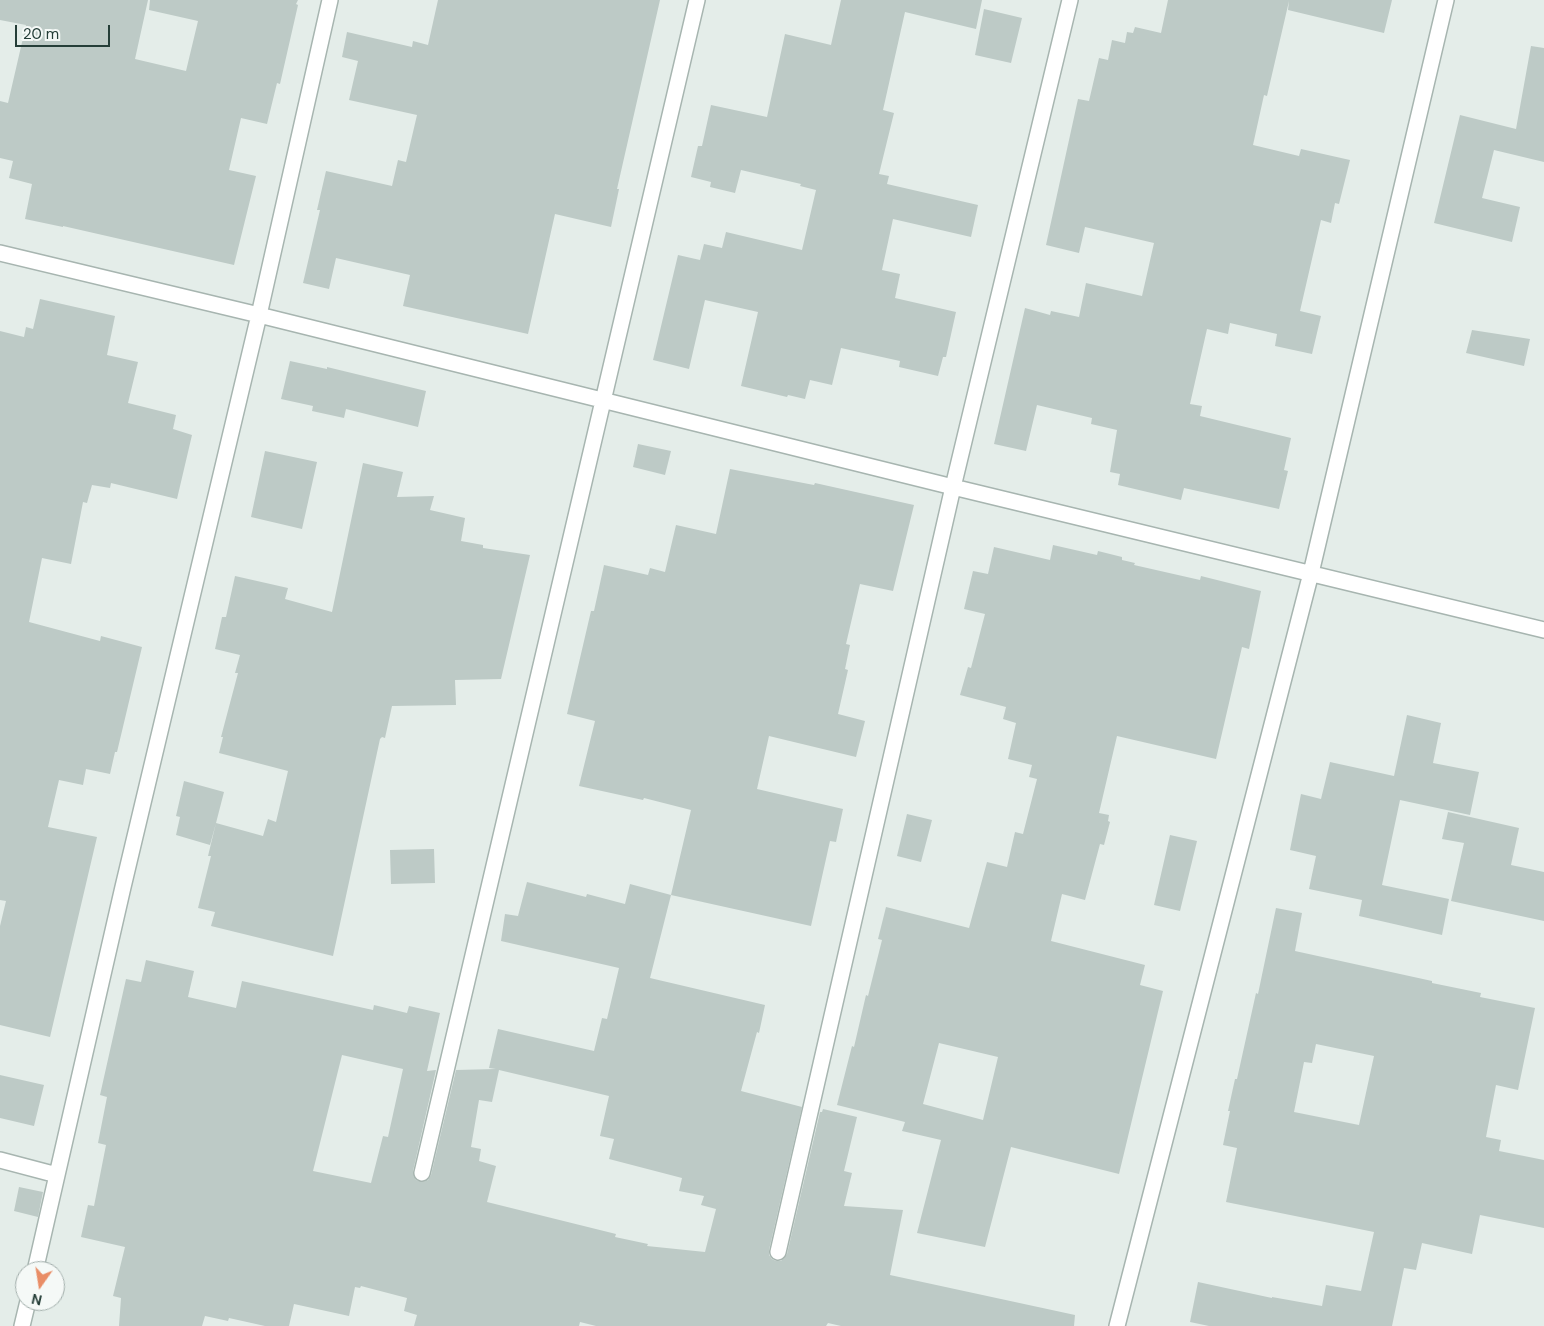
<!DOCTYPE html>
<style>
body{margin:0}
#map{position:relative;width:1544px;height:1326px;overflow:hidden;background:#e4ede9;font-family:"DM Sans",sans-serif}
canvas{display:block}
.north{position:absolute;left:15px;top:1261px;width:50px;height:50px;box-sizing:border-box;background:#f5f9f7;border:1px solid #a2aeab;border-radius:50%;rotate:193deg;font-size:14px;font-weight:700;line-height:20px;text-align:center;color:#253e38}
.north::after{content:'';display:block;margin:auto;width:18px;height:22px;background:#e98d66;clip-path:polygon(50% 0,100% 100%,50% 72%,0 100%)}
.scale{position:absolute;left:15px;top:25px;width:95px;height:22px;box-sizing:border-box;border:2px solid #253e38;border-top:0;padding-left:6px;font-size:15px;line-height:18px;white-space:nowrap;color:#253e38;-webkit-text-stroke:4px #f5f9f7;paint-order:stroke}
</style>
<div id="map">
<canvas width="1544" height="1326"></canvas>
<div class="north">N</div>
<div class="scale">20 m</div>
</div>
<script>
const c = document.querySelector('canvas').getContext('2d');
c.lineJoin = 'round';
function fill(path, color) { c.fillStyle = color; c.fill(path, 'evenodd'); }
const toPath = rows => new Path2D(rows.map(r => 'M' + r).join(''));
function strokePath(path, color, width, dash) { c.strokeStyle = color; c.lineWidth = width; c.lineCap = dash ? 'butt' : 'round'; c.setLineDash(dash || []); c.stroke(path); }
fill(toPath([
 [0,0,148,0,135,59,186,71,198,21,149,10,150,0,298,0,296,4,298,5,280,84,277,83,267,124,241,118,229,170,256,176,234,265,63,226,63,227,25,219,32,184,9,178,13,161,0,158,0,101,8,103,26,25,0,20],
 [438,0,660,0,617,189,619,189,611,227,555,214,528,334,403,306,410,275,336,258,329,289,303,283,320,210,317,210,326,171,392,186,398,160,406,162,417,115,349,100,358,61,342,57,347,32,412,47,413,41,428,45],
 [841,0,982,0,976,29,905,12,883,110,894,113,879,174,889,176,887,184,978,205,971,237,893,219,882,270,900,274,895,298,956,312,946,357,943,357,938,376,899,367,900,361,841,348,832,385,810,380,805,399,788,395,787,397,741,386,758,312,705,300,689,369,653,360,678,255,700,260,704,244,722,248,726,232,802,250,816,190,800,186,801,184,741,170,735,193,710,187,711,182,691,177,698,146,702,146,711,105,767,117,785,34,831,45],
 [1168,0,1392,0,1384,33,1288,10,1289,1,1267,96,1264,95,1253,145,1299,156,1301,149,1350,160,1339,204,1335,203,1331,223,1321,220,1300,311,1321,316,1312,354,1275,346,1277,334,1230,323,1228,334,1207,329,1190,404,1202,406,1200,416,1291,438,1284,470,1288,471,1279,509,1184,488,1181,500,1118,485,1120,474,1110,472,1117,430,1091,424,1092,418,1037,405,1026,451,994,444,1025,308,1050,315,1051,311,1079,317,1086,283,1142,296,1154,243,1085,227,1079,253,1046,245,1078,99,1089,101,1099,58,1108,60,1112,40,1125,43,1127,32,1133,33,1135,27,1161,33],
 [984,9,1022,18,1011,63,975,55],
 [1531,46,1544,48,1544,162,1494,150,1482,198,1520,207,1512,242,1434,223,1460,115,1516,129],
 [40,299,115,316,107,355,138,362,128,403,176,415,173,429,192,435,177,499,111,483,110,488,92,485,87,503,83,502,71,564,42,558,29,622,100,641,101,636,142,647,117,752,115,752,110,774,86,769,83,785,59,780,48,827,97,837,50,1037,0,1025,0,926,6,901,0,900,0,331,24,337,26,327,33,329],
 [1472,330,1530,339,1524,366,1466,353],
 [290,361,327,369,327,367,426,391,418,427,346,409,344,418,312,411,313,406,281,399],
 [638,444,671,451,665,475,633,467],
 [265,451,317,462,302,529,251,517],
 [363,463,403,472,397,497,434,496,430,510,465,518,461,541,483,545,483,548,530,555,501,679,455,680,456,705,392,706,385,738,382,737,380,739,333,956,211,926,215,912,198,908,211,856,208,856,216,823,210,845,176,835,180,817,176,816,184,781,224,792,216,823,263,836,268,819,276,822,288,771,219,753,223,737,221,737,238,673,235,673,240,655,215,649,222,617,226,617,235,576,288,588,285,599,332,612],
 [730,469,814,485,815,483,914,505,893,591,860,584,846,644,850,645,845,669,848,670,838,714,865,721,856,757,769,736,757,789,843,809,836,842,830,841,811,926,671,895,691,810,644,798,643,800,579,786,595,721,567,714,591,611,594,611,604,565,648,575,650,568,665,572,676,525,716,534],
 [1053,545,1097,555,1098,551,1122,557,1122,560,1135,563,1134,565,1200,580,1201,576,1261,591,1249,649,1242,647,1216,759,1117,736,1099,813,1109,815,1108,821,1110,822,1104,845,1100,844,1085,900,1062,894,1051,941,1145,965,1140,985,1163,991,1119,1174,1011,1147,985,1247,917,1233,941,1140,902,1131,905,1122,837,1105,852,1046,854,1047,866,995,868,996,882,940,878,939,886,907,969,928,987,862,1007,867,1015,832,1023,834,1037,779,1029,777,1032,765,1008,759,1016,723,1003,719,1006,707,960,695,968,667,971,668,985,614,964,609,973,571,988,574,994,547,1050,560],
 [939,1043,998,1057,983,1120,923,1104],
 [1407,715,1441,723,1433,763,1479,772,1470,815,1400,800,1382,885,1449,899,1442,935,1359,916,1362,900,1309,889,1316,856,1290,850,1301,794,1321,799,1330,762,1394,776],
 [1448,812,1519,828,1511,865,1544,872,1544,921,1451,901,1464,843,1442,839],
 [907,814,932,820,921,862,897,856],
 [1170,835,1197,841,1180,911,1154,905],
 [434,849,435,883,391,884,390,850],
 [527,882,586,897,587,894,625,904,630,884,671,895,650,978,765,1005,759,1033,757,1032,741,1091,802,1107,769,1250,769,1255,772,1259,776,1261,781,1261,787,1254,820,1112,822,1112,823,1109,857,1117,844,1171,852,1173,844,1206,903,1210,890,1275,1075,1315,1074,1326,841,1326,828,1323,826,1326,596,1326,580,1322,579,1326,414,1326,417,1315,404,1311,407,1298,361,1286,360,1288,355,1287,349,1316,294,1304,289,1326,265,1326,229,1318,228,1321,205,1316,202,1326,119,1326,121,1298,113,1296,125,1247,81,1237,88,1205,94,1206,106,1145,98,1143,107,1097,100,1095,126,979,141,982,146,960,194,971,188,997,236,1008,242,981,373,1010,374,1005,407,1013,409,1006,440,1013,427,1071,436,1070,413,1171,416,1180,424,1182,428,1180,431,1175,456,1070,496,1069,489,1068,498,1029,594,1051,602,1018,607,1019,619,968,501,941,505,914,518,916],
 [342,1055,403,1069,388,1137,383,1136,371,1183,313,1171],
 [499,1070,609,1096,600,1136,614,1139,609,1159,682,1178,679,1191,704,1196,701,1205,716,1209,705,1252,647,1246,648,1244,615,1237,616,1234,487,1202,496,1166,479,1161,481,1149,471,1147,479,1100,492,1102],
 [1276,908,1302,913,1295,951,1432,981,1432,983,1481,993,1480,997,1535,1008,1518,1090,1496,1085,1486,1137,1501,1140,1499,1151,1544,1160,1544,1228,1480,1215,1472,1254,1422,1243,1416,1270,1404,1268,1392,1326,1209,1326,1190,1322,1198,1282,1272,1298,1272,1297,1322,1306,1326,1285,1361,1291,1374,1232,1226,1202,1237,1148,1223,1145,1230,1111,1228,1111,1235,1079,1237,1079,1256,993,1258,994],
 [1316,1044,1374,1056,1359,1125,1294,1112,1304,1062,1312,1063],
 [0,1075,44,1085,34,1126,0,1118],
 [19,1187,43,1192,38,1217,14,1211]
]), '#bdcac6');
const minor = toPath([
 [0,253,259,315,953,487,1544,630],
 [0,1160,57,1175],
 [422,1173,697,0],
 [778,1252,953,487,1070,0],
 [35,1271,123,887,259,315,330,0],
 [22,1326,28,1301],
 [1117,1326,1311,573,1446,0]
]);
strokePath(minor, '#a7b5b0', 18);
strokePath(minor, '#fff', 15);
</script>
